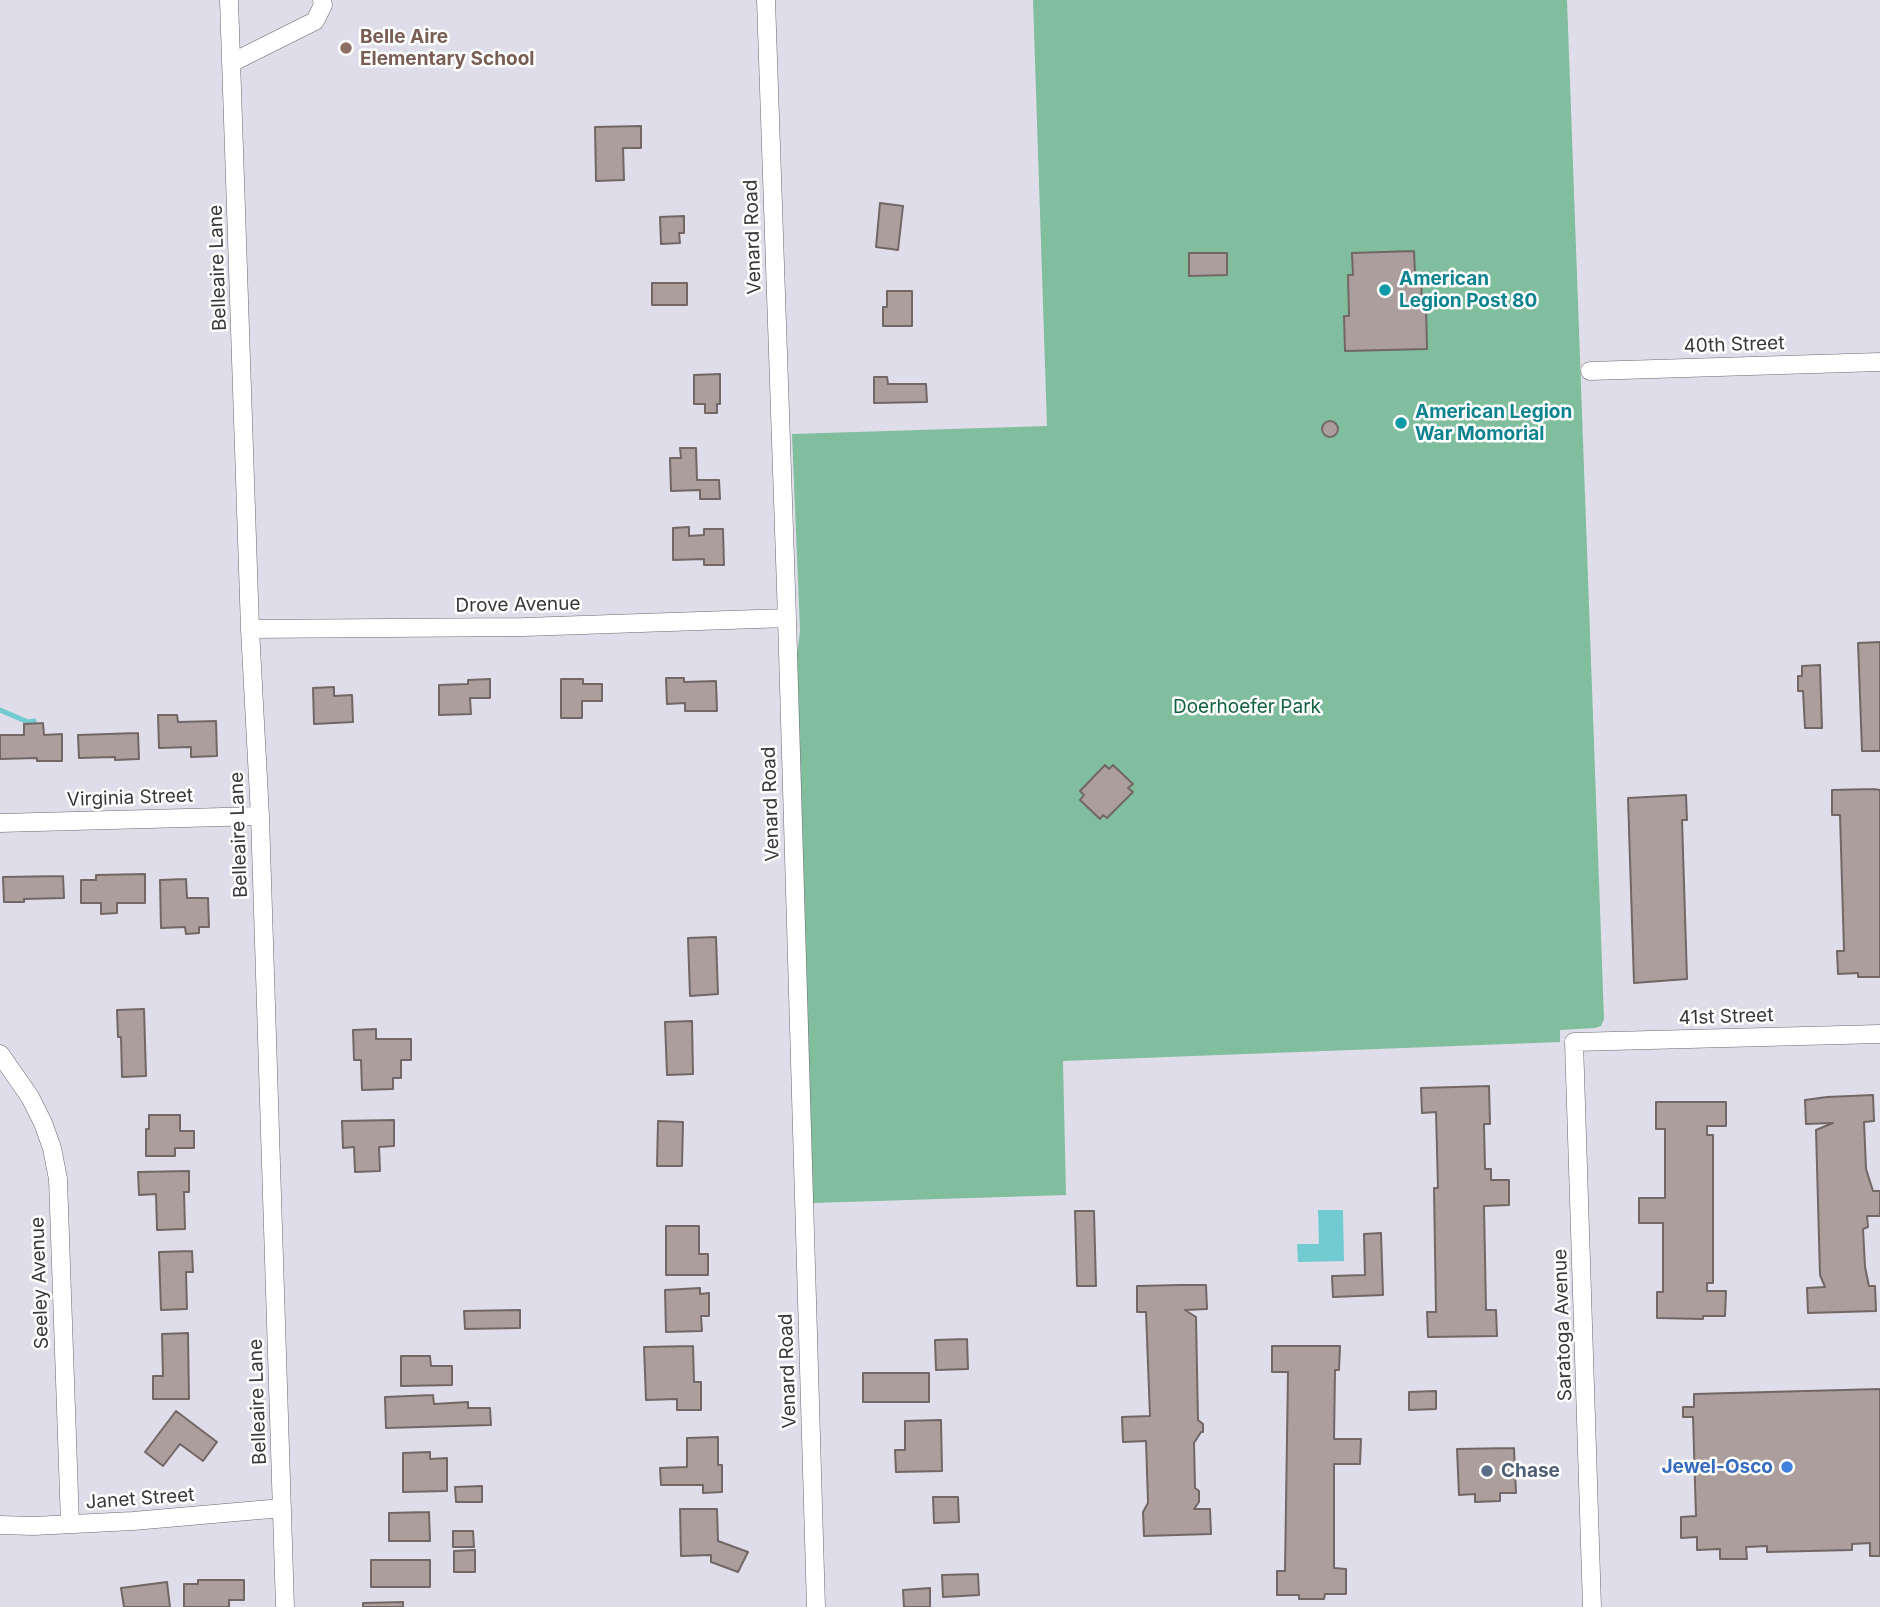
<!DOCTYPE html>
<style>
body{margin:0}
canvas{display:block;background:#dedde9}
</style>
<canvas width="1880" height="1607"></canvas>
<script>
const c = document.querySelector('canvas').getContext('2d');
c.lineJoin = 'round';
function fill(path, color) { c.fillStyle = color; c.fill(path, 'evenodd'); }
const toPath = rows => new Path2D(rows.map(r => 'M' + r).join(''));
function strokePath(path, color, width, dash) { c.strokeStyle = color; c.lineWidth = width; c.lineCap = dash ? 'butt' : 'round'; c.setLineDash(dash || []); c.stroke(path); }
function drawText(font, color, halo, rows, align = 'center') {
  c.font = font + ' Inter,sans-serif'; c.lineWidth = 5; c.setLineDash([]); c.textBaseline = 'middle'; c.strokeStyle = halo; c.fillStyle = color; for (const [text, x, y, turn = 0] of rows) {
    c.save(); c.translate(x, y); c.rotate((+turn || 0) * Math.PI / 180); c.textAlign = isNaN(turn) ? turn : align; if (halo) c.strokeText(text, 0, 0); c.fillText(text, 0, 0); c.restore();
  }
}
fill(toPath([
 [1033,0,1567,0,1604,1019,1601,1026,1595,1028,1560,1030,1560,1042,1063,1061,1066,1195,813,1203,797,655,800,631,792,434,1047,426]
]), '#81be9d');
fill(toPath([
 [1318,1210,1343,1210,1344,1261,1298,1262,1297,1244,1319,1244]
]), '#72cbd0');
strokePath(toPath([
 [0,710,28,722,34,721]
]), '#72cbd0', 5);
const building = toPath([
 [641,126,641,148,623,148,624,180,596,181,595,127,641,126],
 [880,203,903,206,898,250,876,247,880,203],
 [684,216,684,233,679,233,680,243,661,244,660,217,684,216],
 [1414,251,1415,274,1421,273,1422,306,1426,306,1427,349,1345,351,1344,316,1349,316,1348,275,1353,275,1352,253,1414,251],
 [1189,253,1227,253,1227,275,1189,276,1189,253],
 [652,283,687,283,687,305,652,305,652,283],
 [887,291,912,291,912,326,883,326,883,307,887,307,887,291],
 [720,374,720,404,717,404,717,413,705,413,705,404,694,404,694,375,720,374],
 [874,377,887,377,888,384,926,384,927,402,874,403,874,377],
 '1322 429a8 8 0 1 1 16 0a8 8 0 1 1-16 0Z',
 [680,448,696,448,697,480,719,480,720,499,700,499,700,490,671,491,670,458,681,458,680,448],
 [689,527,689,536,704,535,704,529,723,529,724,565,704,565,704,559,673,560,673,528,689,527],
 [1880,642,1880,751,1862,751,1858,643,1880,642],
 [1820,665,1822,728,1805,728,1803,691,1798,691,1798,676,1802,676,1802,666,1820,665],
 [666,678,684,678,684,682,716,681,717,711,685,711,685,703,667,704,666,678],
 [490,679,490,698,470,698,471,714,439,715,439,685,468,684,468,680,490,679],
 [561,679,583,679,583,684,602,684,602,701,582,701,582,718,561,718,561,679],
 [334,687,334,696,352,695,353,722,314,724,313,688,334,687],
 [158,715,177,715,178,722,216,721,217,756,191,757,191,747,159,748,158,715],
 [43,723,44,735,62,734,62,761,37,761,37,758,0,759,0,735,24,735,24,724,43,723],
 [138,733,139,759,115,760,115,757,79,758,78,735,138,733],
 [1105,765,1109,769,1113,765,1133,784,1128,788,1133,792,1107,818,1103,815,1100,819,1080,800,1084,795,1080,791,1105,765],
 [1873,789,1880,790,1880,977,1858,977,1858,973,1838,974,1837,951,1844,951,1840,815,1832,815,1832,790,1873,789],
 [1686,795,1687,820,1682,820,1687,979,1634,983,1628,798,1686,795],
 [145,874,145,903,117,903,117,913,101,914,101,903,81,903,81,880,96,880,96,875,145,874],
 [63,876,64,898,24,899,24,902,4,902,3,877,63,876],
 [186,879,187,898,208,898,209,927,199,927,199,933,186,934,185,927,161,928,160,880,186,879],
 [716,937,718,994,690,996,688,938,716,937],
 [144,1009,146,1076,122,1077,121,1037,118,1037,117,1010,144,1009],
 [692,1021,693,1074,667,1075,665,1022,692,1021],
 [376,1029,376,1039,411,1039,411,1060,401,1060,401,1078,393,1078,393,1089,362,1090,361,1060,354,1060,353,1030,376,1029],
 [1489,1086,1490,1124,1484,1124,1485,1169,1491,1169,1491,1180,1509,1180,1509,1205,1484,1206,1486,1310,1496,1310,1497,1336,1428,1337,1427,1312,1436,1312,1434,1188,1438,1188,1436,1112,1422,1113,1421,1088,1489,1086],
 [1873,1095,1874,1121,1864,1122,1866,1169,1873,1191,1880,1191,1880,1216,1867,1216,1868,1227,1863,1229,1865,1267,1869,1286,1875,1286,1876,1311,1808,1313,1807,1288,1825,1287,1820,1275,1816,1130,1833,1123,1806,1124,1805,1100,1827,1097,1873,1095],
 [1656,1102,1726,1102,1726,1126,1707,1126,1707,1135,1713,1135,1713,1283,1707,1283,1707,1291,1726,1291,1725,1316,1703,1316,1703,1319,1657,1318,1657,1292,1663,1292,1663,1223,1639,1223,1639,1198,1665,1198,1665,1129,1656,1129,1656,1102],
 [149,1115,180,1115,180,1131,194,1131,194,1148,175,1148,175,1156,146,1156,146,1129,149,1129,149,1115],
 [394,1120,394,1146,379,1147,380,1171,355,1172,354,1147,343,1148,342,1121,394,1120],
 [658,1121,683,1122,682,1166,657,1166,658,1121],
 [189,1171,189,1192,184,1192,185,1229,157,1230,156,1194,139,1195,138,1172,189,1171],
 [1075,1211,1094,1211,1096,1286,1077,1286,1075,1211],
 [666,1226,699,1226,699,1254,708,1254,708,1275,666,1275,666,1226],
 [1381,1233,1383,1295,1333,1297,1332,1276,1365,1275,1364,1234,1381,1233],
 [192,1251,193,1272,186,1272,187,1309,161,1310,159,1252,192,1251],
 [1181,1285,1206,1285,1207,1309,1185,1310,1196,1317,1198,1420,1203,1424,1203,1432,1201,1432,1194,1443,1195,1488,1199,1491,1199,1502,1194,1509,1210,1509,1211,1534,1144,1536,1143,1512,1148,1503,1146,1441,1123,1442,1122,1417,1150,1416,1146,1312,1137,1312,1137,1286,1181,1285],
 [700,1288,700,1294,709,1293,709,1316,701,1316,702,1331,666,1332,665,1290,700,1288],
 [520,1310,520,1328,465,1329,464,1311,520,1310],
 [188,1333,189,1399,153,1399,153,1376,163,1376,162,1334,188,1333],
 [967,1339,968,1369,936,1370,935,1340,967,1339],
 [693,1346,694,1382,701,1382,701,1410,677,1410,677,1399,646,1400,644,1347,693,1346],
 [1272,1346,1340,1346,1339,1370,1335,1370,1334,1439,1361,1439,1360,1464,1334,1464,1334,1568,1346,1569,1346,1594,1325,1594,1324,1599,1299,1599,1299,1595,1277,1595,1277,1571,1285,1571,1288,1372,1272,1372,1272,1346],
 [401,1356,430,1356,431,1366,452,1366,452,1385,401,1386,401,1356],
 [863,1373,929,1373,929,1402,863,1402,863,1373],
 [1880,1389,1880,1556,1870,1556,1870,1543,1852,1544,1852,1550,1767,1552,1767,1546,1746,1547,1747,1559,1720,1559,1720,1549,1697,1550,1697,1537,1681,1538,1681,1517,1696,1516,1693,1417,1683,1417,1683,1407,1694,1407,1694,1394,1880,1389],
 [1436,1391,1436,1409,1409,1410,1409,1392,1436,1391],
 [433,1395,434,1404,468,1402,468,1408,490,1408,491,1425,386,1428,385,1397,433,1395],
 [176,1411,217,1442,203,1461,180,1444,163,1466,145,1452,176,1411],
 [941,1420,942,1471,896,1472,895,1450,905,1450,905,1421,941,1420],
 [718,1437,718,1465,722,1465,722,1492,703,1493,703,1485,661,1485,660,1468,687,1467,687,1438,718,1437],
 [1514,1448,1516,1493,1500,1493,1500,1501,1475,1502,1475,1494,1459,1495,1457,1449,1514,1448],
 [430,1452,430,1459,447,1458,447,1491,403,1492,403,1453,430,1452],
 [482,1486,482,1502,456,1502,455,1487,482,1486],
 [933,1497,958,1497,959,1522,934,1523,933,1497],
 [680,1509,717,1509,718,1541,748,1552,738,1572,711,1562,711,1555,681,1556,680,1509],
 [429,1512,430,1541,389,1541,389,1513,429,1512],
 [453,1531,473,1531,474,1547,453,1547,453,1531],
 [475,1550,475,1572,454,1572,454,1551,475,1550],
 [371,1560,430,1560,430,1587,371,1587,371,1560],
 [978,1574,979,1595,943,1597,942,1575,978,1574],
 [198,1580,244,1580,244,1600,229,1600,229,1607,184,1607,184,1584,198,1584,198,1580],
 [167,1582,170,1607,124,1607,121,1588,167,1582],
 [930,1588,930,1607,904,1607,903,1590,930,1588],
 [403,1602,403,1607,363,1607,363,1603,403,1602]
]);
fill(building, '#ab9e9c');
strokePath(building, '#726764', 2);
const street = toPath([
 [229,0,250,629,260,816,285,1607],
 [766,0,787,618,816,1607],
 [233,62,315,21,323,5,322,0],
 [1590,371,1880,362],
 [250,629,524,627,787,618],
 [0,823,260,816],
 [0,1054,30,1097,43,1123,52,1148,58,1179,70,1524],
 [0,1525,33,1526,133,1521,282,1508],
 [1592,1607,1574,1042,1880,1034]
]);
strokePath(street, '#686872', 19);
strokePath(street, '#fff', 18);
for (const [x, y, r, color] of [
 [346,48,7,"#8d6e63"],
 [1385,290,7,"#0f9aa8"],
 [1401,423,7,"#0f9aa8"],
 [1787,1467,7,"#3f7fe0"],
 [1487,1471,7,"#5c6f8a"]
]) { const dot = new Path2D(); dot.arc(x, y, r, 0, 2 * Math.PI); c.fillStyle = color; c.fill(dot); strokePath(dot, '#fff', 2.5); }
drawText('bold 19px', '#785e54', '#fff', [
 ["Belle Aire",360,37],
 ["Elementary School",360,59]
], 'left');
drawText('19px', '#38383c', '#fff', [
 ["Venard Road",753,237,-92],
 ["Belleaire Lane",218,268,-92],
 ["40th Street",1734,345,-2],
 ["Drove Avenue",518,605,-1],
 ["Virginia Street",130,798,-2],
 ["Venard Road",771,804,-92],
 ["Belleaire Lane",239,835,-92],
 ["41st Street",1726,1017,-2],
 ["Seeley Avenue",40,1283,-92],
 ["Saratoga Avenue",1563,1325,-92],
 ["Venard Road",788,1371,-92],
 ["Belleaire Lane",258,1402,-92],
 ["Janet Street",140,1499,-4]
]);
drawText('bold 19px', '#0d838f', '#fff', [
 ["American",1399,279],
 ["Legion Post 80",1399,301],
 ["American Legion",1415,412],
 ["War Momorial",1415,434]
], 'left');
drawText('19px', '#126241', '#fff', [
 ["Doerhoefer Park",1247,707]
]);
drawText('bold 19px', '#366cbe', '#fff', [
 ["Jewel-Osco",1773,1467]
], 'right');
drawText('bold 19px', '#4e5e75', '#fff', [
 ["Chase",1501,1471]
], 'left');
</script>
